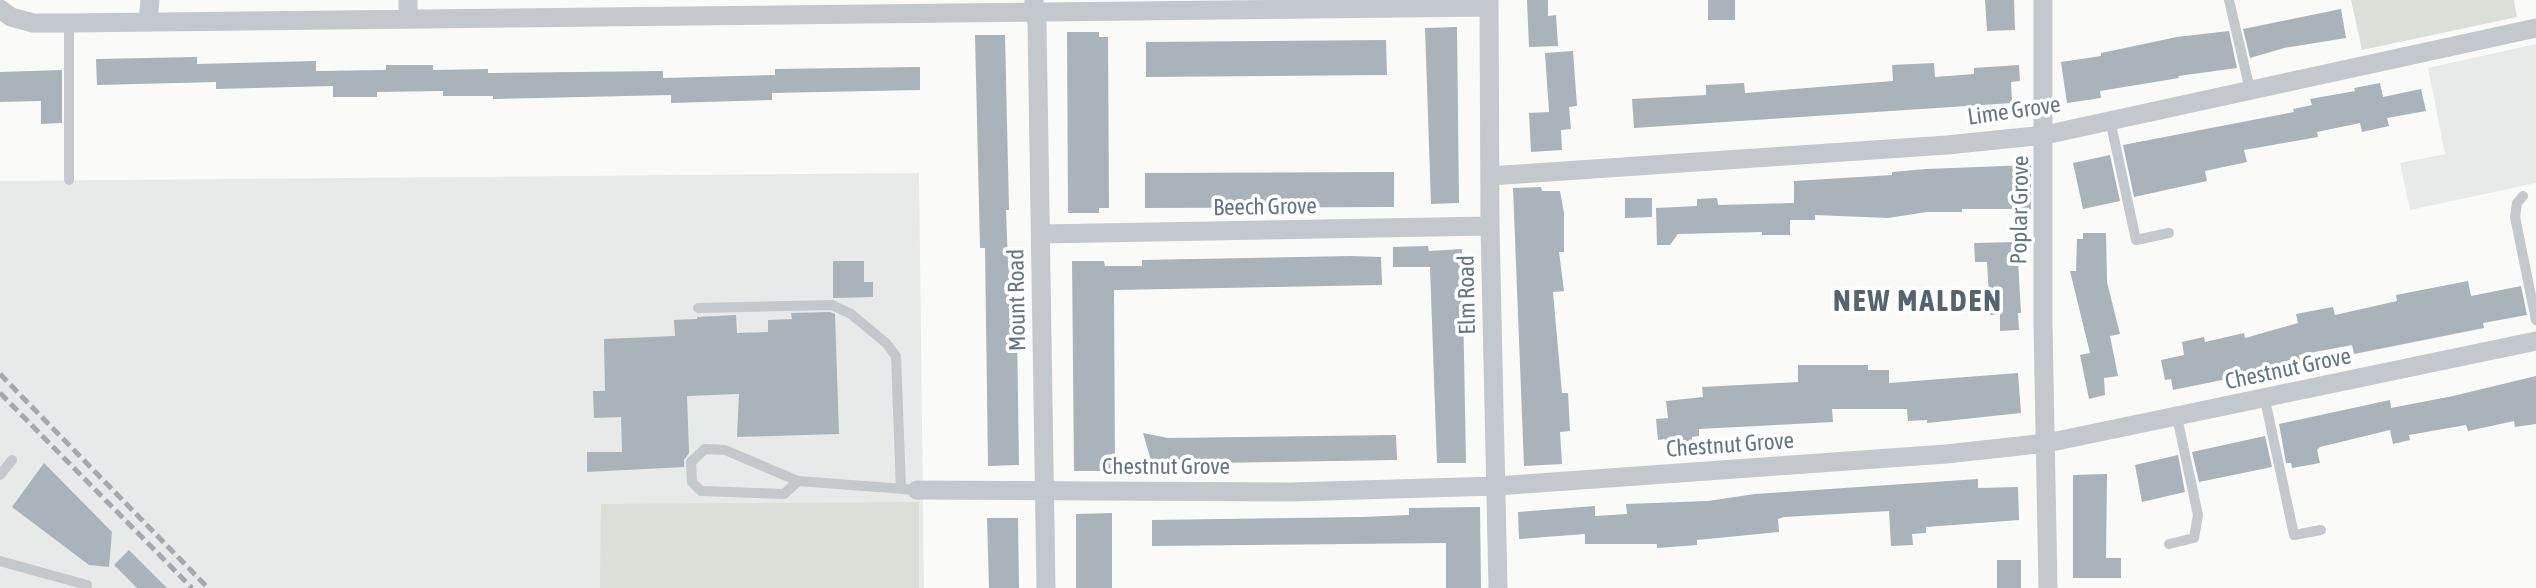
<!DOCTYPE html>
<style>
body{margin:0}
canvas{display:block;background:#fafaf8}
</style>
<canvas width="2536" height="588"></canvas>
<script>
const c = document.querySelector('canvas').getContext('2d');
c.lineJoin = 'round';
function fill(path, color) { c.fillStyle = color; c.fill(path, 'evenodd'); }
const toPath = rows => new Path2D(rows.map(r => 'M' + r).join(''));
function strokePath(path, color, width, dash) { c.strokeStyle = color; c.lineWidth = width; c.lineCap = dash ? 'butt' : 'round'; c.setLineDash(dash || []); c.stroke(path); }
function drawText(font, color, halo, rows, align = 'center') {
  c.font = font + ' "Asap Condensed",sans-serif'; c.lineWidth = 7; c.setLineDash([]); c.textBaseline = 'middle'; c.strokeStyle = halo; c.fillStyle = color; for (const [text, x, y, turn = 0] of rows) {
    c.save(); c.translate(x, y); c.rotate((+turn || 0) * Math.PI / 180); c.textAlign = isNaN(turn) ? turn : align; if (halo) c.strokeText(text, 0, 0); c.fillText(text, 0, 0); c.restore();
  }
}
fill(toPath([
 [2536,44,2536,183,2410,210,2400,163,2445,154,2428,68],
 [919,173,924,588,0,588,0,181]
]), '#e8e9e9');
fill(toPath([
 [2351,0,2514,0,2517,17,2362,50],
 [919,502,919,588,600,588,601,504]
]), '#dadfd7');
fill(toPath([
 [1527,0,1548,0,1548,16,1556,15,1558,46,1529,47],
 [1708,0,1735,0,1735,20,1708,20],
 [1985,0,2014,0,2015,30,1987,31],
 [2341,9,2346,38,2284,48,2250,58,2243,29],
 [1457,27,1459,203,1431,204,1425,28],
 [2229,31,2237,68,2178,76,2179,78,2100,91,2101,98,2067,103,2061,62,2101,56,2101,53,2177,37],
 [1067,32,1099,32,1099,37,1108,37,1109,208,1099,208,1099,213,1068,213],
 [975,35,1005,35,1009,210,1006,210,1008,264,1016,264,1019,465,988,466,985,248,980,248],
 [1386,40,1387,75,1146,77,1146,42],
 [1573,51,1577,106,1569,107,1571,129,1561,130,1562,150,1531,152,1529,113,1549,112,1545,53],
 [197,57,197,64,316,61,316,71,386,70,386,65,433,65,433,70,488,69,488,73,663,71,663,78,775,75,775,69,920,67,920,90,772,93,772,100,671,103,671,95,493,99,493,96,443,96,443,91,377,92,377,97,333,97,333,86,216,89,216,82,97,85,96,59],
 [1934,63,1935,77,1974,74,1974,68,2019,65,2020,81,2011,82,2012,103,1634,128,1632,99,1706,95,1706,85,1744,83,1745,93,1893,81,1892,65],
 [62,70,62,123,41,124,41,101,0,102,0,72],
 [2380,83,2383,97,2421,89,2426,111,2387,118,2389,126,2362,132,2360,123,2317,132,2318,137,2244,150,2247,162,2205,171,2207,181,2134,197,2123,145,2294,112,2293,109,2312,105,2310,99,2355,91,2354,88],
 [2110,155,2120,201,2083,209,2073,163],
 [2031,165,2031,209,1962,209,1962,212,1927,212,1888,218,1815,215,1815,220,1790,220,1790,235,1762,235,1762,232,1678,234,1670,245,1657,245,1656,208,1697,206,1697,199,1717,198,1718,205,1794,203,1794,181,1892,175,1892,172,1926,169],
 [1394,172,1394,207,1145,208,1145,173],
 [1541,187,1542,191,1560,191,1564,213,1564,252,1559,252,1564,291,1553,292,1562,393,1568,393,1570,431,1560,432,1562,464,1524,466,1513,188],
 [1625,198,1652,198,1652,217,1625,218],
 [2083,233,2106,233,2107,282,2120,334,2110,336,2118,376,2104,378,2105,395,2089,399,2080,355,2090,353,2070,271,2076,271,2077,239,2083,239],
 [2017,242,2021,313,2018,313,2019,330,2000,331,2000,314,1990,315,1987,262,1975,262,1974,243],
 [1428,246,1429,251,1462,249,1466,463,1437,463,1430,267,1393,267,1393,247],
 [1351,256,1381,257,1382,285,1114,290,1115,471,1074,471,1072,261,1104,261,1105,266,1142,266,1142,260],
 [833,261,864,261,864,282,873,282,873,297,833,298],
 [2468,281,2471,296,2521,286,2527,315,2483,323,2484,328,2354,354,2352,345,2299,355,2301,364,2173,390,2171,379,2165,380,2161,360,2184,355,2182,342,2204,337,2205,342,2244,333,2245,338,2298,323,2296,314,2333,307,2335,315,2397,301,2396,295],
 [830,312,835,314,839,434,737,437,739,394,687,396,689,453,684,460,684,467,587,472,587,452,622,452,621,417,594,418,593,391,605,391,604,339,675,336,674,320,697,319,697,317,736,315,737,333,768,332,768,320,792,319,791,313],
 [1798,365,1868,365,1868,370,1889,370,1889,383,2018,373,2021,413,1927,423,1927,420,1908,421,1907,409,1832,409,1833,422,1699,429,1699,436,1692,437,1692,441,1666,443,1665,439,1658,440,1656,419,1668,418,1666,401,1703,397,1702,387,1798,382],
 [2536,376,2536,424,2515,427,2514,421,2468,431,2466,425,2409,435,2410,440,2393,444,2390,430,2320,447,2317,450,2320,463,2292,468,2291,463,2286,463,2279,424,2390,400,2391,408,2453,396],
 [1143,433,1168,438,1396,435,1397,460,1152,464],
 [2265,436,2272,467,2199,482,2192,452],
 [2178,455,2185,492,2142,502,2135,465],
 [44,463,112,532,109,567,89,565,12,507],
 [2107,474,2106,558,2121,558,2121,578,2073,578,2073,475],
 [1978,479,1978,488,2018,487,2019,520,1926,527,1926,533,1912,534,1913,545,1891,546,1889,511,1784,517,1778,519,1779,532,1697,540,1697,545,1657,548,1657,544,1585,544,1585,534,1519,539,1518,512,1595,506,1595,516,1627,514,1626,504,1708,501,1755,494],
 [1480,507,1481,588,1446,588,1446,543,1152,546,1152,520,1362,517,1409,515,1409,508],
 [1112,513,1112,588,1076,588,1076,514],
 [987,518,1018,518,1019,588,989,588],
 [129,550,167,588,137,588,114,565],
 [1997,560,2021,560,2021,588,1997,588]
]), '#aab3b9');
strokePath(toPath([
 [2229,0,2250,90],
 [69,23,69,180],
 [2110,120,2136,240,2169,233],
 [2523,196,2517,203,2515,217,2536,320],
 [698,308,832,305,851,314,886,343,896,356,901,489],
 [2265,400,2294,535,2321,530],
 [0,475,12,460],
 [798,481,784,494,701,491,692,482,691,462,705,449,725,450,798,481,917,490],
 [2169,544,2194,538,2198,515,2177,417],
 [0,561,87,585]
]), '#c3c8cc', 10);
strokePath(toPath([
 [408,0,408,18],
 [1489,0,1490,226,1498,588],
 [2043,0,2043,325,2048,588],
 [1034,1,1037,24,1046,588],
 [0,9,11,17,33,23,69,23,1489,7],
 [148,21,150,0],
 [1490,176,1947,145,2045,135,2536,28],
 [1041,234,1490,226],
 [917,490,1291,492,1496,486,1946,454,2047,443,2536,341]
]), '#c3c8cc', 19);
strokePath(toPath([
 [0,374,208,588],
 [0,393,192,588]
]), '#a2aab0', 5, [10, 5]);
drawText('23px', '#657683', '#fff', [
 ["Lime Grove",2014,111,-8],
 ["Beech Grove",1265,207,-1],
 ["Poplar Grove",2020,210,-89],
 ["Elm Road",1467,295,-91],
 ["Mount Road",1017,300,-91],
 ["Chestnut Grove",2288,369,-12],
 ["Chestnut Grove",1730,445,-4],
 ["Chestnut Grove",1166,467]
]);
c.letterSpacing = '2px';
drawText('bold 30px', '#57646e', '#fff', [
 ["NEW MALDEN",1918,302]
]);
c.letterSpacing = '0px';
</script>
